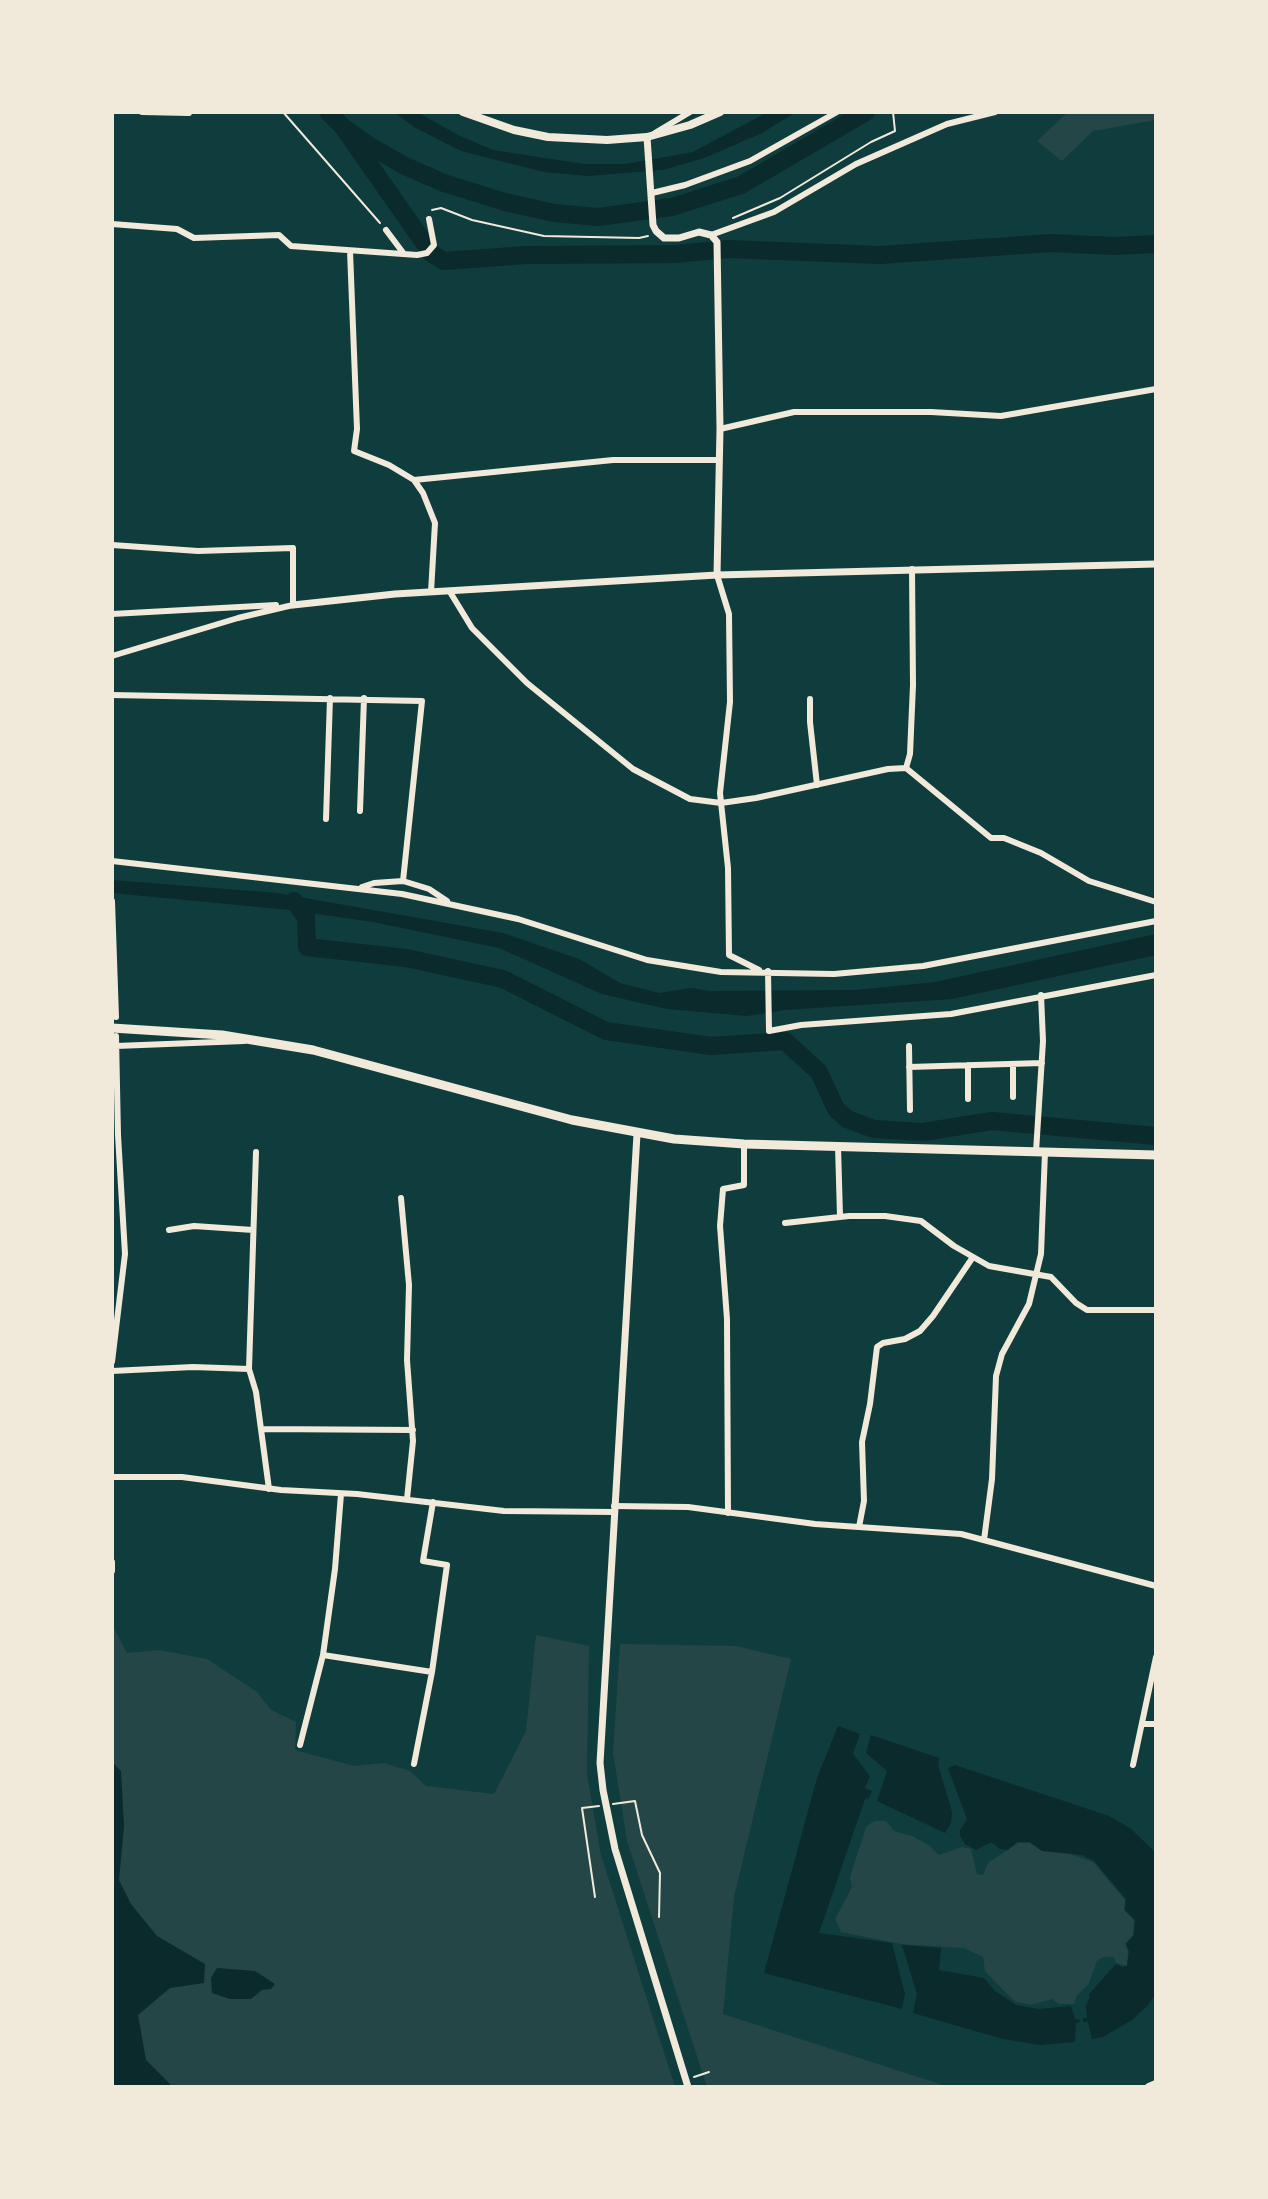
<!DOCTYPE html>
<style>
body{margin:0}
#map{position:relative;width:1268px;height:2199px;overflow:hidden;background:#0f3d3e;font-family:Mulish,sans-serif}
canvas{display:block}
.frame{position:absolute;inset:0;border:114px solid #f1e9da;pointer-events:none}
</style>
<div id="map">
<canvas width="1268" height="2199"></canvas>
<div class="frame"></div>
</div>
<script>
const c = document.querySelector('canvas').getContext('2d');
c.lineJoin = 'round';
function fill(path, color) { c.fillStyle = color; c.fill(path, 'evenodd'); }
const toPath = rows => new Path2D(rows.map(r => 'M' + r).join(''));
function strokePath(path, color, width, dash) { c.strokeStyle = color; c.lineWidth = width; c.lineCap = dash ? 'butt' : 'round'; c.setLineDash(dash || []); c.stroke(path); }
fill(toPath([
 [1068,112,1156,112,1156,120,1093,131,1062,161,1037,141],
 [112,1624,127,1653,159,1650,207,1659,257,1692,271,1710,296,1722,295,1750,354,1766,384,1763,410,1771,426,1786,494,1794,526,1731,536,1635,589,1646,587,1774,601,1855,675,2087,112,2087],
 [620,1644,736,1646,791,1659,734,1897,723,2014,949,2087,707,2087,627,1841,613,1753],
 [874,1821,886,1821,894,1831,914,1837,930,1846,939,1855,962,1847,971,1849,977,1874,983,1875,988,1863,1018,1843,1030,1843,1042,1851,1067,1853,1093,1862,1125,1900,1124,1910,1134,1920,1133,1935,1125,1944,1128,1951,1127,1966,1116,1963,1114,1957,1103,1957,1097,1961,1088,1985,1077,1995,1074,2004,1059,2004,1052,1999,1031,2005,1016,2002,1002,1989,985,1971,983,1957,964,1948,901,1944,841,1932,835,1919,852,1887,850,1877,866,1827]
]), '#244646');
fill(toPath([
 [394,112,417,112,458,135,493,150,584,164,625,164,693,152,768,112,796,112,762,133,704,158,663,170,588,176,544,172,461,151,414,127],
 [112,880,277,893,503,933,579,959,620,983,659,993,691,988,710,991,855,990,935,982,1156,934,1156,955,952,999,785,1010,747,1016,667,1009,602,994,499,948,373,922,290,910,112,893],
 [838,1726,860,1734,853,1754,870,1776,865,1788,872,1791,869,1798,865,1799,819,1933,892,1943,905,1994,902,2009,764,1973,817,1778],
 [871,1735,939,1758,938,1765,952,1812,951,1823,945,1833,877,1801,887,1771,866,1753],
 [112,1762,121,1771,124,1826,119,1880,131,1904,157,1936,205,1964,204,1983,170,1988,138,2015,146,2060,173,2087,112,2087],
 [955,1765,1109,1816,1130,1828,1156,1853,1156,1994,1147,2006,1132,2020,1103,2037,1092,2039,1088,2022,1083,2022,1083,2018,1087,2018,1086,2006,1090,1996,1089,1994,1116,1964,1122,1967,1127,1966,1129,1951,1126,1944,1134,1935,1135,1920,1125,1910,1126,1899,1094,1861,1082,1855,1042,1851,1030,1842,1017,1842,1008,1850,1000,1849,991,1842,976,1850,965,1844,960,1836,960,1830,967,1819,948,1768],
 [902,1945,941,1948,939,1970,984,1978,995,1991,1016,2005,1038,2009,1071,2006,1075,2019,1079,2019,1080,2022,1076,2023,1075,2042,1040,2045,1003,2039,913,2013,917,1994],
 [217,1968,255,1971,275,1984,271,1989,262,1990,251,1999,230,1999,212,1993,211,1978]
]), '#0a2a2b');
strokePath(toPath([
 [328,112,343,127,370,146,405,166,444,183,505,202,554,213,598,217,672,207,741,185,866,112],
 [343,127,432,254,444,261,526,255,675,254,728,249,880,255,1051,243,1115,246,1156,244],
 [294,901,306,917,307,947,406,958,503,979,606,1031,711,1046,785,1041,819,1072,836,1109,847,1119,874,1129,923,1132,992,1121,1156,1136]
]), '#0a2a2b', 18);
strokePath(toPath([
 [283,112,380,223],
 [432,210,441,208,472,220,544,236,639,238,648,236],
 [733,218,780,198,871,142,895,131,893,112],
 [613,1804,635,1801,642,1835,660,1873,659,1917],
 [595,1897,582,1808,599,1806],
 [694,2077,709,2072]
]), '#f1e9da', 2);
strokePath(toPath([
 [142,112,189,113],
 [655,133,690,112],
 [652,193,685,185,750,161,837,112],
 [112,224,177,229,194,238,279,235,291,246,417,255,427,253,434,245,429,219],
 [386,230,404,254],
 [711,235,774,212,856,164,947,124,995,112],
 [350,251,357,429,354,451,389,465,414,480,423,493,435,523,431,592],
 [720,429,794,412,931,412,1001,416,1156,389],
 [414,480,613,460,718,460],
 [112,545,198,551,293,548,293,605],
 [717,575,729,614,730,702,720,793,728,868,729,955,759,970],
 [450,592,472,628,527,683,633,769,690,799,721,803,756,798,888,769,906,768,991,838,1004,838,1041,853,1089,881,1156,902],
 [112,614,276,605],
 [112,656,238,618,293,605],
 [112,695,422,701,403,881,429,889,447,901],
 [810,699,810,722,817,785],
 [906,768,910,754,913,685,912,569],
 [360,811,364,698],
 [326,819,330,698],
 [112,861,402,894,518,919,647,960,721,972,834,974,923,966,1156,921],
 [362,887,374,883,403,881],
 [112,901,116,1017],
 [768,971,769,1031,801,1025,951,1014,1156,975],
 [116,1046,244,1041],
 [909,1046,910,1110],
 [1013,1064,1013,1097],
 [968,1065,968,1099],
 [909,1067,1042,1063],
 [838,1146,840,1216],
 [256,1152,249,1369,256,1392,269,1489],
 [1036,1152,1043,1041,1041,995],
 [401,1198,409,1285,407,1360,413,1441,407,1499],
 [785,1223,849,1216,885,1216,921,1221,954,1246,989,1266,1051,1277,1076,1303,1087,1310,1156,1310],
 [169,1230,194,1226,253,1230],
 [112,1362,125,1254,118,1135,116,1036],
 [112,1371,193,1367,249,1369],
 [262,1429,413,1430],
 [112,1477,182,1477,281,1490,357,1494,504,1511,613,1512],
 [614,1506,688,1507,815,1524,961,1534,1156,1586],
 [728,1513,727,1319,720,1226,723,1189,744,1185,744,1144],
 [859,1527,864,1501,862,1442,870,1404,877,1347,883,1343,905,1339,920,1331,933,1316,973,1257],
 [984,1540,992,1479,996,1376,1002,1354,1029,1304,1041,1254,1045,1152],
 [112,1562,112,1571],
 [323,1655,432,1672],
 [1144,1724,1156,1724],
 [300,1745,323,1655,335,1569,341,1494],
 [414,1764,432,1672,447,1565,423,1561,433,1502],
 [1133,1765,1156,1657]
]), '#f1e9da', 6);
strokePath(toPath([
 [647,137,653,225,656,231,664,238,679,238,699,232,711,235,717,242,720,429,717,575],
 [293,605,395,594,717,575,1156,564],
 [637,1134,600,1763,603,1790,615,1849,688,2087]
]), '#f1e9da', 7);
strokePath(toPath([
 [463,112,514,130,548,137,607,140,647,137,690,125,720,112],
 [1149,2087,1156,2084]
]), '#f1e9da', 8);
strokePath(toPath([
 [112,1028,222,1035,313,1050,572,1120,674,1139,744,1144,1156,1155]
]), '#f1e9da', 9);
</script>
